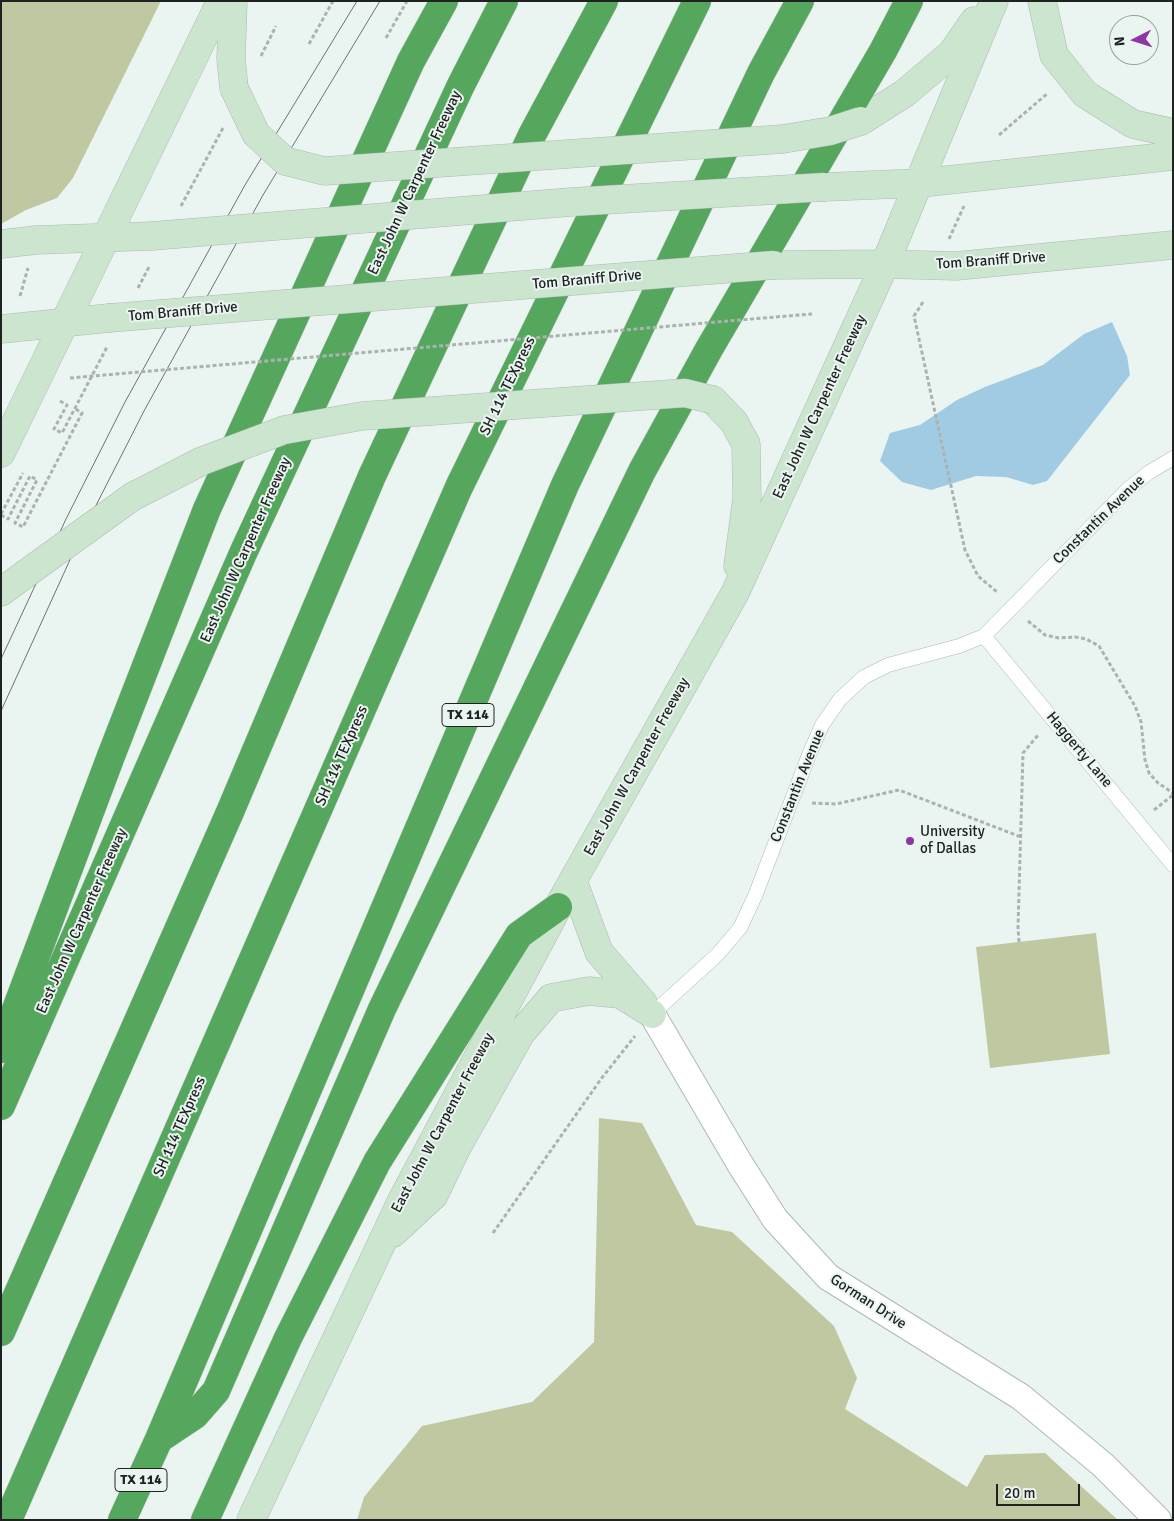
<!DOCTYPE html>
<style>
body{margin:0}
#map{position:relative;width:1174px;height:1521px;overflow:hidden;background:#eaf4f1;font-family:Signika,sans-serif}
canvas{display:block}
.frame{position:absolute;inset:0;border:2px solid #1f2221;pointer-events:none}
.north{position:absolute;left:1109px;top:15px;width:50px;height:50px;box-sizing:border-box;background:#eaf4f1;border:1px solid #99a09e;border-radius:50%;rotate:265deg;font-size:14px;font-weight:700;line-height:20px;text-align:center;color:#1f2221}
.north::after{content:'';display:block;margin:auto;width:18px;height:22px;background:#8e37a4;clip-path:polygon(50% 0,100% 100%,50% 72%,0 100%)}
.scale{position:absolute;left:996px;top:1484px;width:84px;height:22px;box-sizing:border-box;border:2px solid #1f2221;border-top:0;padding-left:6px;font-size:15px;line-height:18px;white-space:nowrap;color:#1f2221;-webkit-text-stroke:4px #eaf4f1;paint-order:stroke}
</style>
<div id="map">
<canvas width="1174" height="1521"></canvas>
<div class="frame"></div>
<div class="north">N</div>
<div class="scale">20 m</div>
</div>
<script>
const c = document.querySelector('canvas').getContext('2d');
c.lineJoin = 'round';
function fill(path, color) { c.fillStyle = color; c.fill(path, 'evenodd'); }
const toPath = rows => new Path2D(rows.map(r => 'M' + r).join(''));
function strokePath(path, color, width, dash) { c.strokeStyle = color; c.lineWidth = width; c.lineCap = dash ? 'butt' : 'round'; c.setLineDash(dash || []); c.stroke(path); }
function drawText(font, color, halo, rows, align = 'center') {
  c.font = font + ' Signika,sans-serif'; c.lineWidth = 4; c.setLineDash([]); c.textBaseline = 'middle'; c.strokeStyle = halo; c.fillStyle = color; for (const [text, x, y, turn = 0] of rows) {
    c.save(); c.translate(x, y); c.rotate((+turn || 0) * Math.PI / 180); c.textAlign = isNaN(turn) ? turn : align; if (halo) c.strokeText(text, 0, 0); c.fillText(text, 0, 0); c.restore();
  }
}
fill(toPath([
 [1,1,161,1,73,178,57,198,26,210,1,224],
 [1096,933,1110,1054,990,1068,976,947],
 [599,1118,642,1123,696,1225,732,1232,834,1326,857,1378,845,1409,967,1487,985,1455,1045,1453,1118,1520,357,1520,364,1497,422,1426,532,1402,594,1342]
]), '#c0c8a1');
fill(toPath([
 [1112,322,1127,356,1130,375,1047,481,1033,485,1006,477,976,476,931,490,902,482,880,461,890,433,920,425,957,400,985,387,1043,365,1084,334]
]), '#a0cbe2');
const lane = toPath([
 [984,636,1173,865],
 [652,1014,717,955,740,928,755,896,809,755,822,725,840,699,864,677,888,665,959,646,984,636,1128,489,1148,473,1173,458]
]);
const street = toPath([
 [652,1014,740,1164,775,1219,828,1277,1021,1397,1103,1465,1158,1520]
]);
const secondary = toPath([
 [233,1,231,59,234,88],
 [1042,1,1054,55,1085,94,1133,124,1173,133],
 [861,121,905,93,952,53,974,21],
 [825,187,920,183,1173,156],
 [1,244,36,240,152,236],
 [774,265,885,264,956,266,1173,245],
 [1,329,109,318],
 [713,400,734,422,746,444,747,498,738,566],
 [1,453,221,1],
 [1,592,24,575],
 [573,881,599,952,643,1003],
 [393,1233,434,1195,456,1149,521,1033,551,998,589,991,620,994,652,1014],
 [251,1520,403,1198,558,907,735,593,885,264,994,1]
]);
const highway = toPath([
 [1,1049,111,756,207,509,411,61,444,1],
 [1,1106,244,551,461,85,504,1],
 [1,1332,230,812,372,476,532,135,604,1],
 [159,1439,195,1415,216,1391,382,1009,642,471,709,349,883,51,909,1],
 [8,1520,459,487,697,1],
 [122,1520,159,1439,565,485,761,73,800,1],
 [205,1520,288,1338,377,1162,519,935,558,907]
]);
strokePath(lane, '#afb8b5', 15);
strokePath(street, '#afb8b5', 28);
strokePath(secondary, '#afb8b5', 29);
strokePath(highway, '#cecece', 29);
strokePath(toPath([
 [386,38,407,1],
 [309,44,333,1],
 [261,56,276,26],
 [999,135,1048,93],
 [181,206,223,128],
 [949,239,964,206],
 [138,288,150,265],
 [20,296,28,268],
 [923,302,914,316,965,550,978,576,997,592],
 [763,318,812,314],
 [60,401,67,405,54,429,62,433,107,347],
 [1,514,23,473],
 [1,515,8,519,30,476,37,480,15,523,23,527,82,413,74,408],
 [1028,621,1045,635,1059,638,1075,637,1086,639,1099,646,1135,706,1141,722,1145,760,1149,773,1158,783,1173,793],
 [812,803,836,804,899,790,1021,837],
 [1154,810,1173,795],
 [1019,942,1018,927,1023,753,1039,734],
 [493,1233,601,1079,635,1036]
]), '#abb3b0', 3, [4, 2.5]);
strokePath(lane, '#fff', 14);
strokePath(street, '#fff', 26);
strokePath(secondary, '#cce5cf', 28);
strokePath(highway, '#55a75e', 28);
strokePath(toPath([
 [1,659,66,519,125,402,245,185,357,1],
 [1,711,85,527,144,411,263,195,380,1]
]), '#6d7371', 1);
const secondaryBridge = toPath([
 [234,88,256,134,285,161,324,171,783,139,830,131,861,121],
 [152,236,571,202,825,187],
 [109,318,774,265],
 [24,575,132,497,202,461,284,430,362,416,685,393,713,400]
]);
strokePath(secondaryBridge, '#afb8b5', 29, []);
strokePath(toPath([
 [70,378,763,318]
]), '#abb3b0', 3, [4, 2.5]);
strokePath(secondaryBridge, '#cce5cf', 28);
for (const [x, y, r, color] of [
 [910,841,5,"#8e37a4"]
]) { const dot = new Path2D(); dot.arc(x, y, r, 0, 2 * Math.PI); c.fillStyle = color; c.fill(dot); strokePath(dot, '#eaf4f1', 2); }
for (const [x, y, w] of [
 [468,715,52],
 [141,1480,52]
]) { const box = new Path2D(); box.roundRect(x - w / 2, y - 11.5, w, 23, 4); c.fillStyle = '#eaf4f1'; c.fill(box); strokePath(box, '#1f2221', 1); }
drawText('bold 14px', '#1f2221', null, [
 ["TX 114",468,715],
 ["TX 114",141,1480]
]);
drawText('15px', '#1f2221', '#eaf4f1', [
 ["East John W Carpenter Freeway",415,183,-65],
 ["Tom Braniff Drive",991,261,-4],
 ["Tom Braniff Drive",587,280,-5],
 ["Tom Braniff Drive",183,312,-5],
 ["SH 114 TEXpress",508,386,-64],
 ["East John W Carpenter Freeway",820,407,-65],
 ["Constantin Avenue",1099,520,-44],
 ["East John W Carpenter Freeway",246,550,-66],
 ["Haggerty Lane",1079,750,50],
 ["SH 114 TEXpress",342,756,-66],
 ["East John W Carpenter Freeway",637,767,-61],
 ["Constantin Avenue",798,786,-68],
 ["East John W Carpenter Freeway",82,921,-66],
 ["East John W Carpenter Freeway",443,1123,-62],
 ["SH 114 TEXpress",180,1127,-66],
 ["Gorman Drive",868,1302,33]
]);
drawText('15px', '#1f2221', '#eaf4f1', [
 ["University",920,832],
 ["of Dallas",920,849]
], 'left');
</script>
